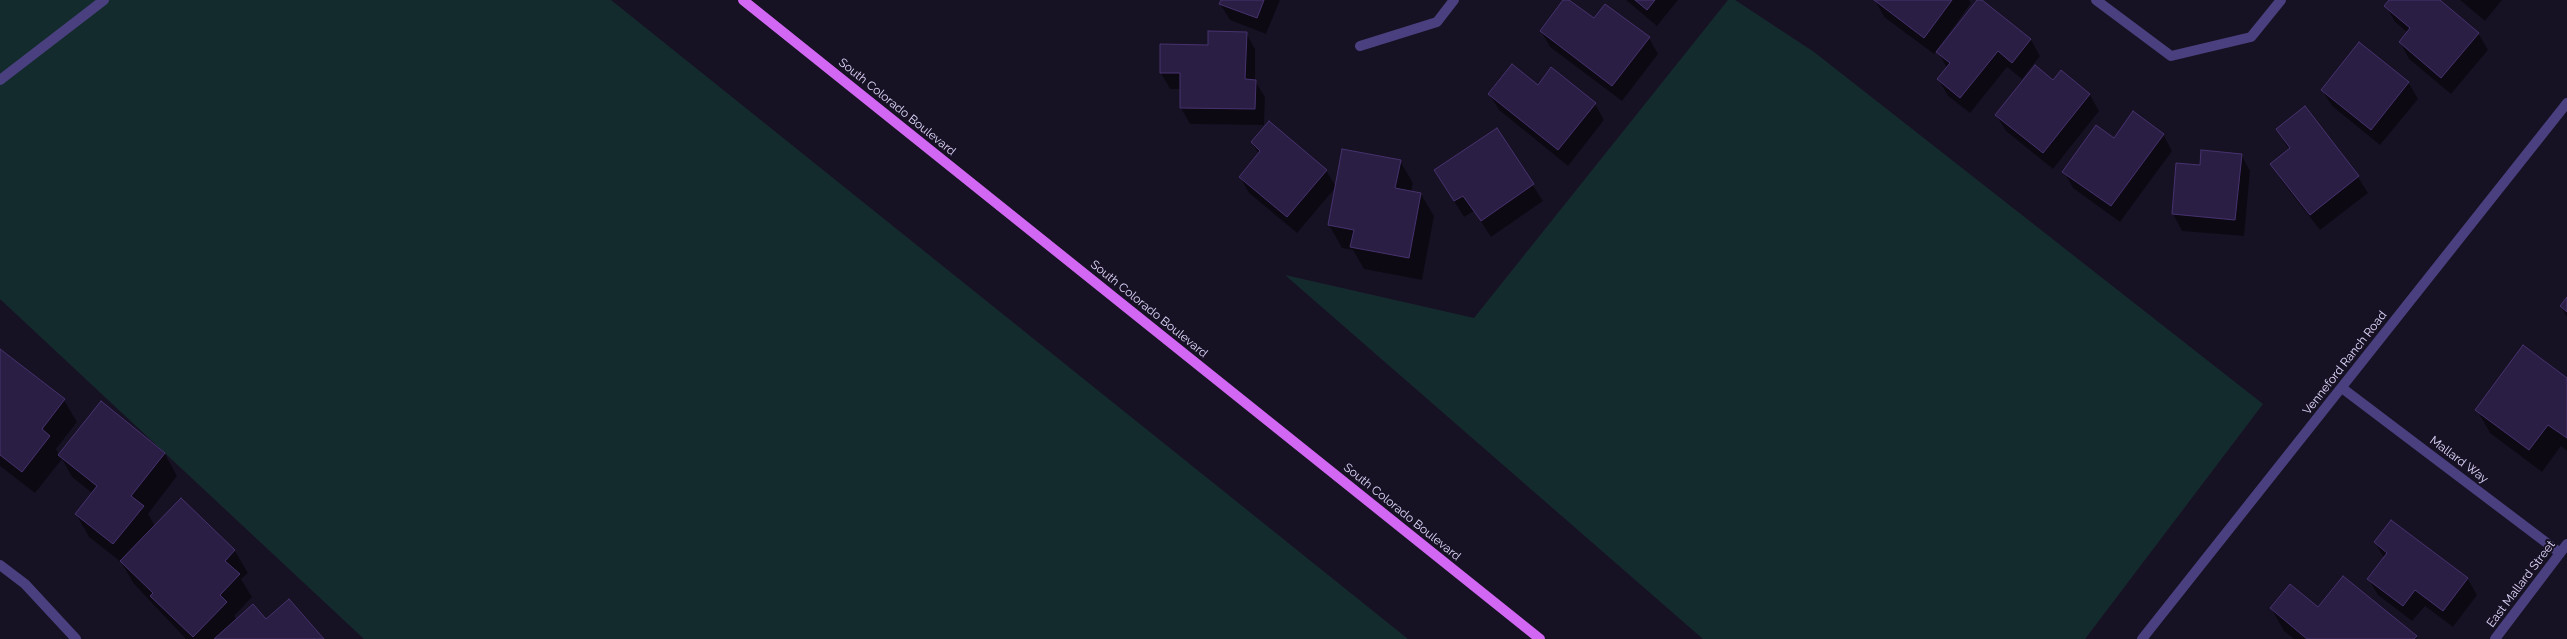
<!DOCTYPE html>
<style>
body{margin:0}
canvas{display:block;background:#171124}
</style>
<canvas width="2567" height="639"></canvas>
<script>
const c = document.querySelector('canvas').getContext('2d');
c.lineJoin = 'round';
function fill(path, color) { c.fillStyle = color; c.fill(path, 'evenodd'); }
const toPath = rows => new Path2D(rows.map(r => 'M' + r).join(''));
function strokePath(path, color, width, dash) { c.strokeStyle = color; c.lineWidth = width; c.lineCap = dash ? 'butt' : 'round'; c.setLineDash(dash || []); c.stroke(path); }
function drawText(font, color, halo, rows, align = 'center') {
  c.font = font + ' Raleway,sans-serif'; c.lineWidth = 4; c.setLineDash([]); c.textBaseline = 'middle'; c.strokeStyle = halo; c.fillStyle = color; for (const [text, x, y, turn = 0] of rows) {
    c.save(); c.translate(x, y); c.rotate((+turn || 0) * Math.PI / 180); c.textAlign = isNaN(turn) ? turn : align; if (halo) c.strokeText(text, 0, 0); c.fillText(text, 0, 0); c.restore();
  }
}
fill(toPath([
 [0,0,611,0,1408,639,364,639,0,299],
 [1728,0,1735,0,1814,52,2263,404,2085,639,1703,639,1285,275,1474,318]
]), '#142b2e');
fill(toPath([
 [1222,0,1280,0,1266,34,1230,20,1220,4],
 [1564,0,1594,20,1649,38,1658,54,1622,101,1550,47,1541,31],
 [1626,0,1678,0,1657,26],
 [1875,0,1969,0,1971,3,1934,54,1884,17],
 [1979,0,2031,40,2040,56,2022,79,2007,67,1970,113,1948,96,1938,79,1947,68,1938,52],
 [2391,0,2439,0,2478,33,2488,50,2451,94,2409,59,2400,42,2408,33,2395,22,2386,6],
 [2460,0,2502,0,2485,21],
 [1246,33,1255,49,1255,81,1265,97,1264,125,1190,124,1181,108,1181,89,1170,89,1161,73,1208,46],
 [2061,71,2090,95,2099,111,2053,169,2006,131,1996,115,2053,81],
 [2408,82,2418,99,2380,145,2332,106,2322,90],
 [1489,94,1595,104,1604,120,1568,166,1499,110],
 [2305,108,2358,177,2368,193,2320,230,2281,180,2272,164,2289,150,2277,130],
 [1496,129,1543,201,1491,237,1474,211,1464,217,1435,171],
 [2163,134,2172,151,2120,222,2073,188,2064,172,2114,139],
 [1252,143,1326,170,1336,187,1297,233,1249,193,1240,177,1259,154],
 [2241,154,2250,171,2244,236,2182,231,2173,214,2177,164,2201,167],
 [1400,161,1413,183,1411,192,1421,194,1434,216,1422,280,1364,269,1353,250,1342,248,1329,225],
 [2567,298,2567,317,2561,307],
 [0,350,64,400,77,422,56,449,59,454,101,403,165,454,177,476,148,514,155,526,181,499,235,551,248,573,241,579,252,597,234,616,237,620,266,620,323,639,186,639,134,584,121,562,89,537,76,514,92,493,72,477,62,459,35,493,0,466],
 [2567,379,2567,451,2561,446,2542,472,2490,433,2477,410],
 [2391,521,2468,579,2477,595,2453,627,2425,606,2412,621,2378,595,2368,579,2384,558,2375,542],
 [2271,608,2318,609,2416,637,2417,639,2294,639,2284,631]
]), '#0007');
const building = toPath([
 [1221,0,1264,0,1257,18,1219,4,1221,0],
 [1563,0,1569,0,1594,18,1605,4,1650,37,1612,86,1540,31,1563,0],
 [1635,0,1655,0,1647,10,1635,0],
 [1874,0,1952,0,1924,38,1874,0],
 [1977,0,1982,0,2031,39,2012,63,1998,51,1960,98,1937,79,1950,63,1936,52,1977,0],
 [2389,0,2440,0,2479,33,2441,78,2399,42,2410,28,2384,6,2389,0],
 [1208,31,1247,32,1245,79,1256,80,1255,109,1180,108,1180,73,1160,73,1160,44,1208,45,1208,31],
 [2359,42,2409,82,2371,130,2321,90,2359,42],
 [1512,64,1538,85,1551,67,1596,103,1558,150,1488,94,1512,64],
 [2035,65,2053,80,2061,70,2090,94,2043,153,1995,115,2035,65],
 [2305,106,2359,176,2310,215,2270,164,2290,148,2276,129,2305,106],
 [2133,111,2164,134,2111,206,2062,172,2096,125,2114,138,2133,111],
 [1269,121,1327,170,1287,217,1239,177,1260,151,1251,142,1269,121],
 [1497,128,1534,184,1481,221,1463,196,1454,201,1434,170,1497,128],
 [1342,149,1401,160,1395,188,1421,193,1409,258,1350,247,1354,230,1328,225,1342,149],
 [2201,150,2242,154,2235,220,2172,214,2176,163,2200,165,2201,150],
 [2567,297,2567,312,2560,306,2567,297],
 [2523,345,2567,378,2567,438,2548,425,2529,450,2475,410,2523,345],
 [0,349,65,399,42,429,50,436,22,472,0,455,0,349],
 [101,401,165,453,131,496,144,506,113,544,75,514,97,486,58,455,101,401],
 [181,498,235,550,225,561,240,574,220,595,227,602,193,637,150,596,153,593,120,561,181,498],
 [2391,520,2468,578,2443,611,2415,590,2403,606,2367,579,2387,553,2374,542,2391,520],
 [2343,576,2417,636,2414,639,2307,639,2270,608,2290,584,2318,607,2343,576],
 [289,599,324,639,214,639,253,604,266,619,289,599]
]);
fill(building, '#2b1e44');
strokePath(building, '#46326e', 1);
strokePath(toPath([
 [2096,0,2171,56,2251,37,2281,0],
 [1360,46,1437,22,1454,0],
 [0,80,104,0],
 [2342,388,2560,553],
 [0,565,25,584,76,639],
 [2142,639,2567,103],
 [2495,639,2567,544]
]), '#4b407f', 10);
strokePath(toPath([
 [743,0,1540,639]
]), '#d167f3', 10);
drawText('12px', '#e0d7fc', '#171124', [
 ["South Colorado Boulevard",897,107,39],
 ["South Colorado Boulevard",1149,309,39],
 ["Venneford Ranch Road",2345,363,-52],
 ["Mallard Way",2459,460,37],
 ["South Colorado Boulevard",1402,512,39],
 ["East Mallard Street",2521,584,-53]
]);
</script>
